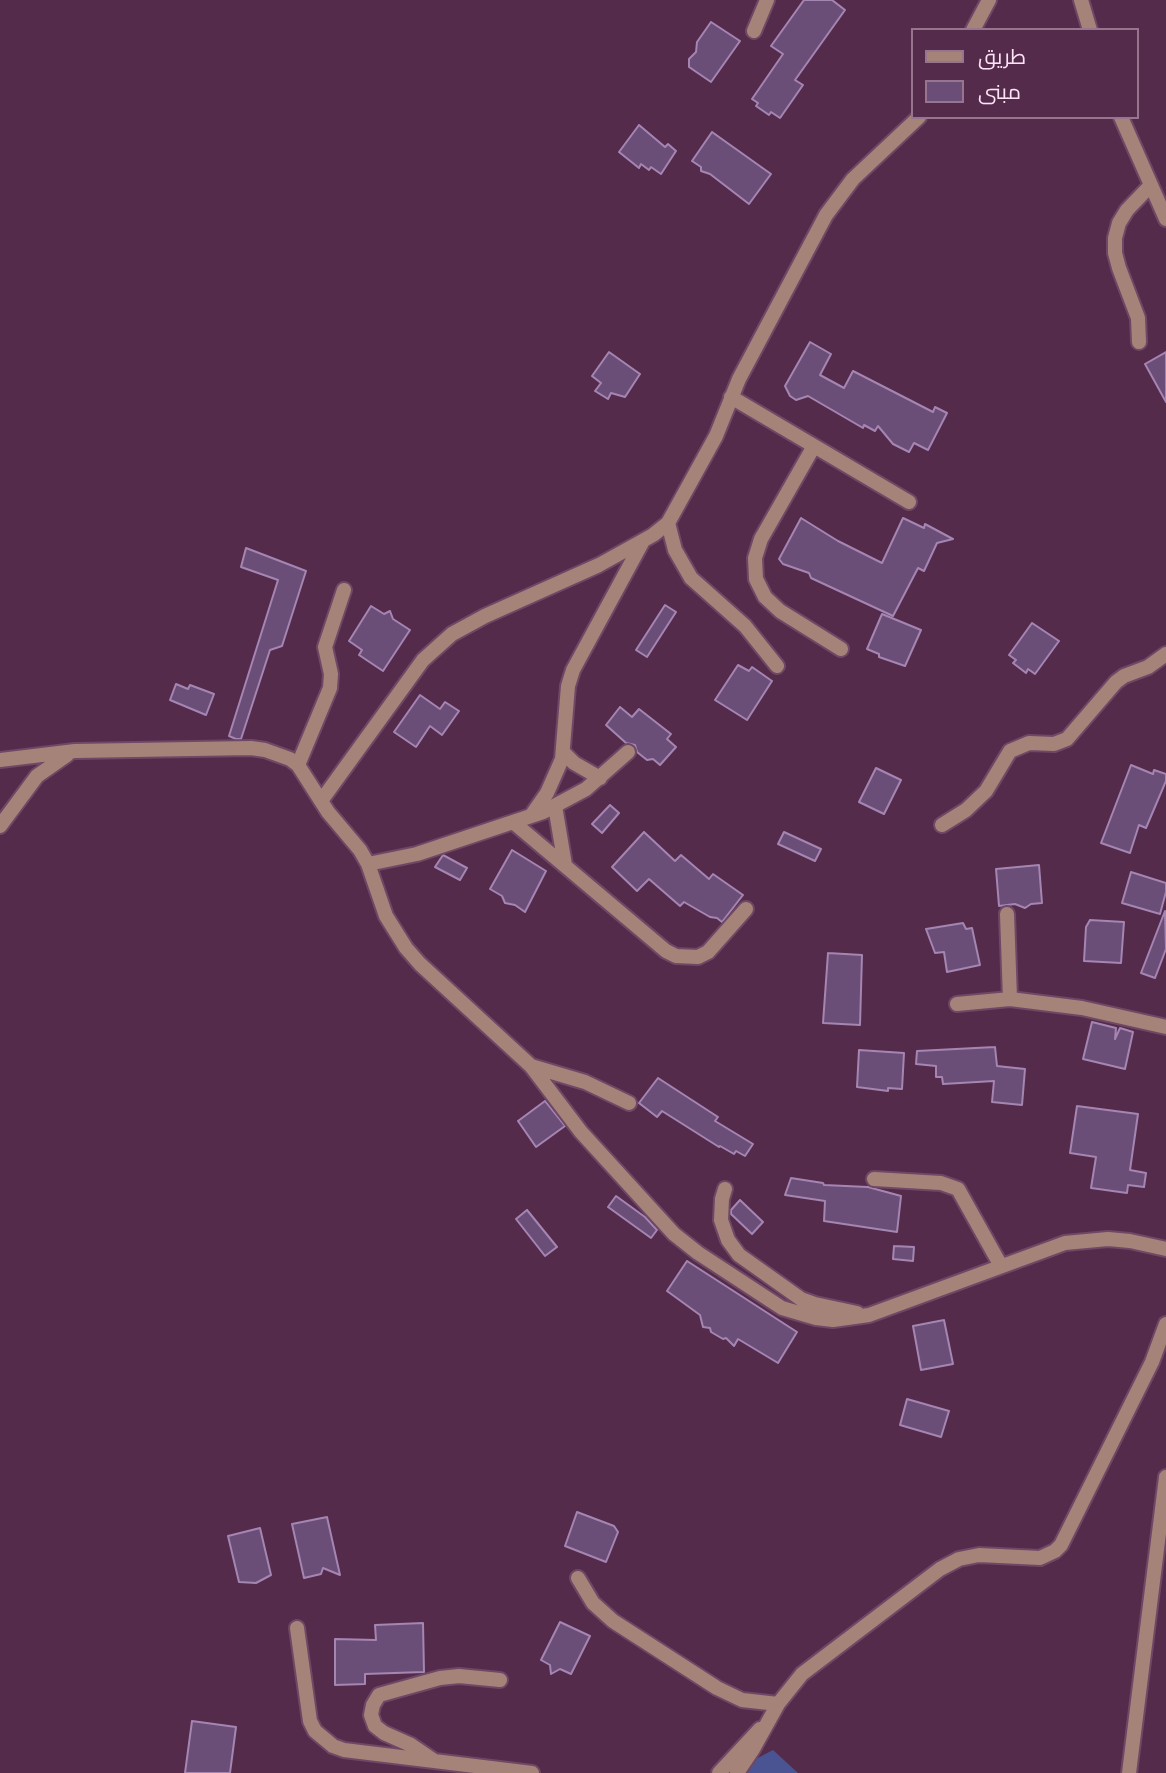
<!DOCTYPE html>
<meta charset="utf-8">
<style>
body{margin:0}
#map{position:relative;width:1166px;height:1773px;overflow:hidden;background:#542b4b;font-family:"Asap Condensed",Cairo,sans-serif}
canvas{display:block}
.legend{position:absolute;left:911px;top:28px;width:228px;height:91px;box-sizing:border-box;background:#542b4b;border:2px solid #98758f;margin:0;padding:9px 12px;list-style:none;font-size:21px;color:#fde3f6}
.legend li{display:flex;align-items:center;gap:14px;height:35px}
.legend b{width:35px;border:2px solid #98758f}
</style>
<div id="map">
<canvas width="1166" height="1773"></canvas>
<ul class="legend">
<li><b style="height:9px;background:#a68379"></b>طريق</li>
<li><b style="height:19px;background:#6b4e78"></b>مبنى</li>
</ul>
</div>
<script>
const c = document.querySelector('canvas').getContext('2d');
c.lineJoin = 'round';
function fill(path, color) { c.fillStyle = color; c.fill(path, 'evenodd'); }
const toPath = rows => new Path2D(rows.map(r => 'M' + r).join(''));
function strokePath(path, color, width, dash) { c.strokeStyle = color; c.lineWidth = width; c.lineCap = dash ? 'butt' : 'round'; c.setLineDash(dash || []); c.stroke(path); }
fill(toPath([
 [773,1750,798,1773,743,1773,750,1762]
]), '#4b5493');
const building = toPath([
 [804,0,832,0,845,10,795,80,803,85,780,118,771,112,769,115,756,106,758,103,752,99,783,54,771,46,804,0],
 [711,22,740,41,711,82,689,67,689,59,696,52,697,42,711,22],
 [639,125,665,147,668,144,676,151,661,174,651,167,649,170,641,164,639,168,619,152,639,125],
 [712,132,771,174,749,204,710,174,701,171,701,167,692,161,712,132],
 [810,342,831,354,820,375,844,388,853,371,933,412,935,407,947,413,928,450,914,443,909,452,893,444,878,426,875,431,864,425,863,428,808,396,796,400,790,396,785,386,810,342],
 [609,352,640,374,625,397,611,393,608,399,595,391,601,383,592,376,609,352],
 [1166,352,1166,402,1145,364,1166,352],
 [801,518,838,541,882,563,903,518,924,528,925,524,953,539,937,543,924,571,918,568,893,616,811,578,809,573,783,564,779,559,801,518],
 [246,548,306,571,282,646,270,650,241,739,236,739,229,736,278,580,241,567,246,548],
 [665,605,676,612,647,657,636,650,665,605],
 [371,606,384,614,390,611,393,619,410,630,383,671,359,655,362,650,349,641,371,606],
 [882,614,921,630,905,666,879,657,879,654,867,649,882,614],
 [1032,623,1059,641,1035,674,1028,669,1026,673,1013,663,1016,660,1009,655,1032,623],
 [738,665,749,671,752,667,772,681,747,720,715,700,738,665],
 [176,684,188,689,190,685,214,694,206,715,170,700,176,684],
 [420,695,440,709,445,702,459,711,442,735,430,726,416,747,394,732,420,695],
 [620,707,632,717,639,709,671,734,667,739,676,747,660,765,653,759,647,760,637,752,635,745,626,743,606,725,620,707],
 [1131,765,1153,774,1154,770,1166,774,1166,781,1146,828,1139,825,1130,853,1101,843,1131,765],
 [876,768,901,780,884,814,859,802,876,768],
 [610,805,619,813,602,833,592,824,610,805],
 [644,832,675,861,681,855,709,879,713,874,743,895,722,922,717,918,710,917,684,902,680,906,649,879,637,891,612,867,644,832],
 [784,832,821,849,815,861,778,844,784,832],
 [512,850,546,871,525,912,515,905,505,903,502,896,490,889,512,850],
 [443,855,467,868,460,880,435,867,443,855],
 [1039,865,1042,903,1031,904,1025,908,1015,904,999,906,996,869,1039,865],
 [1131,872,1166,883,1166,892,1160,914,1122,903,1131,872],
 [1165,911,1166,949,1155,978,1141,973,1165,911],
 [1090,920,1124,922,1121,963,1084,961,1086,927,1090,920],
 [963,923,966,929,972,928,980,965,947,972,944,952,935,953,926,929,963,923],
 [828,953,862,955,860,1025,823,1023,828,953],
 [1092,1022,1116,1028,1115,1039,1120,1028,1133,1032,1125,1069,1083,1059,1092,1022],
 [995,1047,997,1066,1025,1069,1022,1105,992,1102,994,1081,943,1084,942,1077,936,1077,936,1066,916,1064,917,1051,995,1047],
 [859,1050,904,1053,902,1089,888,1088,888,1091,857,1087,859,1050],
 [658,1078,718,1117,715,1121,753,1144,745,1156,736,1151,734,1154,720,1146,719,1147,662,1111,657,1117,639,1103,658,1078],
 [545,1101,565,1126,536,1147,518,1121,545,1101],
 [1077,1106,1138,1114,1130,1170,1146,1173,1144,1187,1128,1185,1127,1193,1091,1188,1096,1157,1070,1153,1077,1106],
 [791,1178,823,1183,824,1185,868,1187,901,1196,897,1232,824,1221,825,1201,785,1195,791,1178],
 [616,1196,645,1217,657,1230,651,1238,608,1207,616,1196],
 [740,1200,763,1222,752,1234,731,1214,731,1210,740,1200],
 [527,1210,557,1247,545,1256,516,1219,527,1210],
 [894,1246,914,1247,913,1261,893,1259,894,1246],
 [687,1261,797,1332,778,1363,738,1339,734,1346,726,1338,723,1339,711,1332,710,1328,703,1327,700,1315,667,1291,687,1261],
 [944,1320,953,1364,921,1370,913,1326,944,1320],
 [907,1399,949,1411,941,1437,900,1425,907,1399],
 [577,1512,614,1526,618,1532,606,1562,565,1546,577,1512],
 [327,1517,340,1575,323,1568,321,1574,304,1578,292,1524,327,1517],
 [260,1528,271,1575,256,1583,239,1582,228,1536,260,1528],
 [560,1622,590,1636,571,1674,560,1669,551,1674,550,1665,541,1660,560,1622],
 [423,1623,424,1672,365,1674,365,1684,335,1685,335,1639,376,1640,375,1625,423,1623],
 [192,1721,236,1727,230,1773,185,1773,192,1721]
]);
fill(building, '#6b4e78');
strokePath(building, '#a585b2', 2);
const minor = toPath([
 [973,30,989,0],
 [754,31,767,0],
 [1139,342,1138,318,1119,268,1115,253,1115,238,1119,223,1127,210,1150,186],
 [731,397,909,502],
 [814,446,761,539,755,558,756,579,765,597,780,611,841,649],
 [668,523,675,550,691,578,745,626,777,666],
 [563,752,574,763,600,778],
 [0,760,75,751,251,748,265,750,290,759,298,765,328,812,360,850,368,864,386,916,406,948,420,964,531,1066,581,1132,674,1234,698,1253,782,1308,816,1318,833,1320,869,1315,1065,1243,1108,1239,1130,1241,1166,1249],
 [298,765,330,688,331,674,325,647,344,590],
 [321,801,423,660,452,634,485,616,599,565,653,535,668,523,716,436,739,379,826,215,853,179,919,117],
 [555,806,565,865],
 [531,816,547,793,562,759,568,686,573,670,643,541],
 [513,822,666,951,676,956,698,957,708,952,746,909],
 [942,825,966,810,986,791,1010,751,1029,743,1054,744,1067,739,1116,682,1124,676,1148,667,1166,654],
 [0,826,37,776,67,755],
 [368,864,417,854,543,812,586,789,628,752],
 [1007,914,1010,999],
 [957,1004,1010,999,1082,1008,1166,1027],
 [531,1066,585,1082,629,1103],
 [874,1179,941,1183,958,1189,1001,1266],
 [725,1189,722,1199,721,1220,728,1240,739,1255,801,1299,815,1304,857,1313],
 [578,1578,593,1603,613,1621,717,1688,742,1700,778,1704],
 [297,1628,310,1721,315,1731,333,1746,344,1750,532,1773],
 [433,1760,411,1745,384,1733,375,1726,371,1715,373,1705,379,1695,440,1678,459,1676,500,1680],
 [719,1773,760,1729],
 [737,1773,753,1749,778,1704,802,1674,940,1569,959,1559,979,1555,1040,1558,1055,1551,1061,1545,1152,1362,1166,1324],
 [1129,1773,1166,1477]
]);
const tertiary = toPath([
 [1081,0,1090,30],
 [1121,117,1166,219]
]);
strokePath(minor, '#6f4866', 18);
strokePath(tertiary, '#6f4866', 18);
strokePath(minor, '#a68379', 14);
strokePath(tertiary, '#a68379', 14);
</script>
